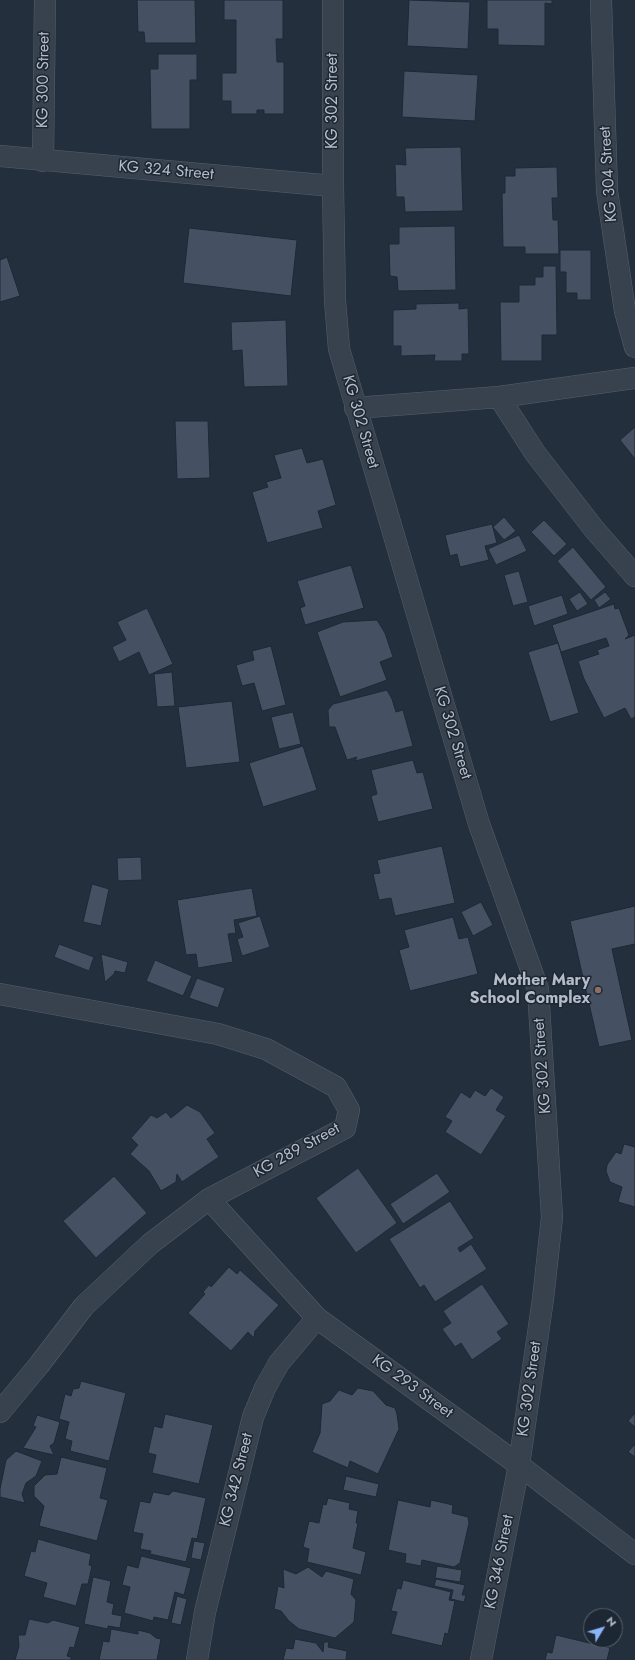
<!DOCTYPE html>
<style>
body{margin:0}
#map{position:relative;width:635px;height:1660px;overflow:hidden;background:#242f3e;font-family:Jost,sans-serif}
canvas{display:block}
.north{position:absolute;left:583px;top:1608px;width:40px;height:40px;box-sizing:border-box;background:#1d2633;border:1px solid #59626f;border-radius:50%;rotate:52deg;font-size:11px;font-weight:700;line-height:16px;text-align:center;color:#b4bcc9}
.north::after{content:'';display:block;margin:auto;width:14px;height:18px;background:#8ab4f8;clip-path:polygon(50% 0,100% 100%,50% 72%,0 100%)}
</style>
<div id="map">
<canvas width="635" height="1660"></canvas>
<div class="north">N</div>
</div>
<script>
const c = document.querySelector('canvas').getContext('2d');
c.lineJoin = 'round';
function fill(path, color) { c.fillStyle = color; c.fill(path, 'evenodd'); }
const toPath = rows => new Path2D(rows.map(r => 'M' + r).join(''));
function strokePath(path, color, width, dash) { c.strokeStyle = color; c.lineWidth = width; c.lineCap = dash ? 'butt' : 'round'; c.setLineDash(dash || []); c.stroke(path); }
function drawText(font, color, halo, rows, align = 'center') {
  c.font = font + ' Jost,sans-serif'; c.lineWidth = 3; c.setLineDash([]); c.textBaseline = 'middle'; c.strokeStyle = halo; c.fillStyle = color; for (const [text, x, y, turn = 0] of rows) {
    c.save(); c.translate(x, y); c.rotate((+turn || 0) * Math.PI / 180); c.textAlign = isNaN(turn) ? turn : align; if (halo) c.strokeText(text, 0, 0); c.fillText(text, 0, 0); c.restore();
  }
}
const building = toPath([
 [137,0,195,0,196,43,145,43,144,32,138,32,137,0],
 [224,0,283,0,283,39,276,39,277,62,284,62,284,114,264,114,264,110,257,110,257,114,231,114,231,101,222,101,222,73,236,73,236,20,224,20,224,0],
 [409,0,470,2,468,49,407,46,409,0],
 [487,0,552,0,552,4,545,3,545,46,498,45,498,29,487,29,487,0],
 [158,54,197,54,197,80,190,80,190,129,151,129,150,69,158,69,158,54],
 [404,71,478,75,475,121,402,117,404,71],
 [461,147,463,211,405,212,404,197,396,197,395,164,406,165,405,148,461,147],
 [557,167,558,198,552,198,553,220,558,220,559,254,525,254,525,247,503,247,502,193,505,193,505,176,515,176,515,168,557,167],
 [455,226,456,290,398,291,397,277,390,276,389,244,399,244,399,227,455,226],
 [189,228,297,240,291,296,183,283,189,228],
 [560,250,591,250,591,300,577,300,577,293,566,293,566,272,560,272,560,250],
 [7,257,20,296,0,302,0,260,7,257],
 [543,266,556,266,557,335,542,335,542,361,501,361,500,302,519,302,519,285,535,285,535,277,543,277,543,266],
 [459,303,459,309,468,308,469,354,462,354,462,361,434,361,435,355,401,356,401,346,393,346,393,310,416,309,416,304,459,303],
 [286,320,288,386,244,387,242,350,232,351,231,322,286,320],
 [175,421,208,421,210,478,177,479,175,421],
 [635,427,635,459,620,440,635,427],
 [302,448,307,463,323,459,336,505,318,511,323,528,267,543,252,492,268,487,266,482,281,478,274,455,302,448],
 [504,517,516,531,504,540,493,527,504,517],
 [544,520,567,544,554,556,531,532,544,520],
 [492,524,497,543,485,546,489,560,460,567,457,554,450,556,445,535,492,524],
 [519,535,527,551,496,565,488,549,519,535],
 [573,547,606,587,591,600,557,561,573,547],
 [351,565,364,608,305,625,300,608,305,606,297,581,351,565],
 [519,571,528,602,513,606,504,575,519,571],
 [580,592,588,604,577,611,569,599,580,592],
 [605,592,611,599,599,608,594,600,605,592],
 [562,595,568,614,534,626,528,606,562,595],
 [614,604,615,609,619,608,629,635,625,639,635,635,635,717,631,719,625,708,604,718,584,679,578,661,599,654,597,650,609,646,606,638,561,652,552,625,614,604],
 [147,608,173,664,149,675,139,652,119,662,112,647,126,640,117,622,147,608],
 [377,620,385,633,393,657,380,662,387,680,340,697,317,632,343,622,377,620],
 [558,643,579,713,550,722,528,652,558,643],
 [271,646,286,705,262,711,254,683,242,686,236,665,254,660,252,651,271,646],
 [172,672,175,706,157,707,154,674,172,672],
 [387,690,392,699,396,712,403,710,413,746,355,761,357,757,347,760,335,727,329,727,328,710,333,704,387,690],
 [232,701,240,762,186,768,178,707,232,701],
 [293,712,301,744,279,749,271,717,293,712],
 [303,746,317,790,263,807,249,763,303,746],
 [413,760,417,773,423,772,433,809,378,822,371,796,377,794,371,770,413,760],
 [442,846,455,903,395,916,391,898,379,900,373,874,380,873,377,860,442,846],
 [141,857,142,880,118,881,117,858,141,857],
 [92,884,109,889,101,926,83,922,92,884],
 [252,888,257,916,234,920,236,933,228,934,233,962,198,968,196,954,186,955,177,900,252,888],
 [481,902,493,925,473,936,461,912,481,902],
 [635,906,635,944,612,949,632,1040,599,1047,570,921,635,906],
 [260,916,270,947,242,956,237,939,243,937,238,923,260,916],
 [453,917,459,939,468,937,478,974,410,991,399,950,409,947,404,930,453,917],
 [59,944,94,957,89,971,54,957,59,944],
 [101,954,128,962,125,973,115,971,114,974,105,982,101,954],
 [155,960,192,976,183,996,146,981,155,960],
 [197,978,225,988,218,1008,189,998,197,978],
 [491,1088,504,1097,496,1110,506,1116,481,1155,445,1132,452,1121,445,1117,461,1092,470,1098,475,1090,485,1096,491,1088],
 [187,1105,200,1112,215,1133,207,1139,219,1157,182,1182,177,1174,176,1182,161,1191,149,1171,130,1154,138,1145,131,1138,151,1115,157,1118,166,1112,171,1118,187,1105],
 [624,1144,635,1147,635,1207,618,1202,622,1187,610,1182,606,1171,607,1165,616,1152,621,1154,624,1144],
 [358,1168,397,1223,356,1253,316,1198,358,1168],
 [437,1173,450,1192,403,1224,390,1204,437,1173],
 [114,1176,147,1213,96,1258,63,1221,114,1176],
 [450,1201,474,1238,458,1248,460,1252,471,1244,487,1269,435,1302,424,1285,420,1288,389,1239,450,1201],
 [229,1267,237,1274,240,1270,279,1305,255,1331,254,1338,248,1332,231,1351,188,1313,205,1294,203,1292,209,1285,211,1287,229,1267],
 [482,1284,509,1324,497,1332,502,1339,472,1360,461,1343,455,1347,442,1329,451,1323,443,1311,482,1284],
 [81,1381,126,1393,109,1461,70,1451,72,1441,65,1439,69,1422,59,1419,65,1394,71,1396,73,1389,79,1388,81,1381],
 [358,1388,373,1391,386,1405,395,1408,397,1414,399,1429,378,1474,350,1461,348,1468,312,1452,320,1433,322,1404,330,1401,339,1390,352,1395,358,1388],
 [635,1413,635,1427,628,1421,635,1413],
 [165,1414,213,1425,199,1484,152,1473,156,1455,148,1453,154,1426,162,1428,165,1414],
 [37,1415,60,1422,54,1443,50,1446,54,1455,23,1448,36,1427,33,1426,37,1415],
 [635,1444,635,1457,628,1452,635,1444],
 [16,1451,42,1461,36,1476,26,1483,22,1494,25,1503,0,1497,0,1489,6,1460,16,1451],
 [61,1457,107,1468,100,1498,108,1500,97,1541,39,1526,44,1506,34,1496,34,1486,45,1475,57,1474,61,1457],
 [346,1476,379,1484,376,1497,343,1490,346,1476],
 [173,1491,206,1498,197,1539,192,1538,186,1562,150,1554,151,1551,140,1549,143,1534,133,1532,140,1501,150,1503,153,1492,169,1495,173,1491],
 [328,1498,350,1503,349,1509,358,1511,356,1523,358,1523,353,1548,366,1552,361,1575,307,1562,309,1549,303,1547,309,1521,319,1523,323,1504,326,1505,328,1498],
 [398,1500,430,1507,431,1500,453,1505,452,1513,468,1517,469,1523,460,1563,454,1567,422,1560,421,1566,405,1563,406,1554,388,1550,398,1500],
 [38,1539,91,1554,89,1565,92,1566,88,1584,82,1584,76,1606,43,1597,47,1583,24,1576,31,1551,35,1552,38,1539],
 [194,1541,205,1543,201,1560,191,1558,194,1541],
 [141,1556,191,1568,184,1595,175,1592,168,1620,154,1617,153,1621,124,1613,130,1587,122,1585,127,1565,138,1568,141,1556],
 [437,1566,462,1570,460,1582,435,1578,437,1566],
 [308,1567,322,1577,326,1571,354,1579,351,1594,356,1600,354,1622,335,1638,299,1629,289,1621,281,1611,274,1609,278,1586,284,1588,283,1569,296,1574,308,1567],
 [93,1577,111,1581,107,1602,114,1604,112,1614,122,1616,120,1628,108,1626,108,1629,84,1624,93,1577],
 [436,1579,465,1585,462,1595,466,1595,464,1602,451,1599,453,1590,434,1586,436,1579],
 [403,1580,451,1592,449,1600,455,1601,448,1634,445,1633,442,1646,391,1634,397,1612,391,1611,397,1588,401,1589,403,1580],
 [177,1596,187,1599,181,1625,171,1623,177,1596],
 [29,1619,48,1623,53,1620,80,1627,74,1648,70,1647,67,1656,71,1657,71,1660,15,1660,19,1646,18,1635,25,1635,29,1619],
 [111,1629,138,1634,138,1630,150,1633,156,1638,161,1639,157,1660,99,1660,103,1641,109,1642,111,1629],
 [556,1635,610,1648,607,1660,545,1660,547,1652,552,1653,556,1635],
 [295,1639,316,1643,323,1652,324,1642,329,1642,328,1647,347,1651,346,1660,283,1660,286,1648,293,1649,295,1639]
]);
fill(building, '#455162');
strokePath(building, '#1f2835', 1);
const minor = toPath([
 [333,0,333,186,335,301,339,349,479,824,538,989,552,1217,543,1299,519,1465,481,1660],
 [601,0,607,191,625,311,635,347],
 [0,156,333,186],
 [43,161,45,0],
 [499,397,535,453,594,529,635,576],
 [355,408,499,397,635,378],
 [0,994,218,1034,266,1049,336,1087,349,1110,345,1128,209,1199,150,1244,84,1306,39,1365,0,1412],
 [209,1199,317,1318,519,1465,635,1554],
 [197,1660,205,1612,253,1417,265,1388,279,1363,317,1318]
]);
strokePath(minor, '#565f6c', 22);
strokePath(minor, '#38414e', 21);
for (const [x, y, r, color] of [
 [598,990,4,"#8d6e63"]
]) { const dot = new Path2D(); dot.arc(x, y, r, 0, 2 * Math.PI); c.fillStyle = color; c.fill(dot); strokePath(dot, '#1d2633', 1.5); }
drawText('16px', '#b4bcc9', '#1d2633', [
 ["KG 300 Street",44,80,-89],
 ["KG 302 Street",333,101,-90],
 ["KG 324 Street",166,171,5],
 ["KG 304 Street",609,174,-94],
 ["KG 302 Street",360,422,74],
 ["KG 302 Street",452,733,73],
 ["KG 302 Street",543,1066,-94],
 ["KG 289 Street",297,1151,-29],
 ["KG 293 Street",412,1387,36],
 ["KG 302 Street",530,1389,-82],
 ["KG 342 Street",237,1480,-76],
 ["KG 346 Street",500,1562,-79]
]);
drawText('bold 16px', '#b4bcc9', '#1d2633', [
 ["Mother Mary",590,981],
 ["School Complex",590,999]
], 'right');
</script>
